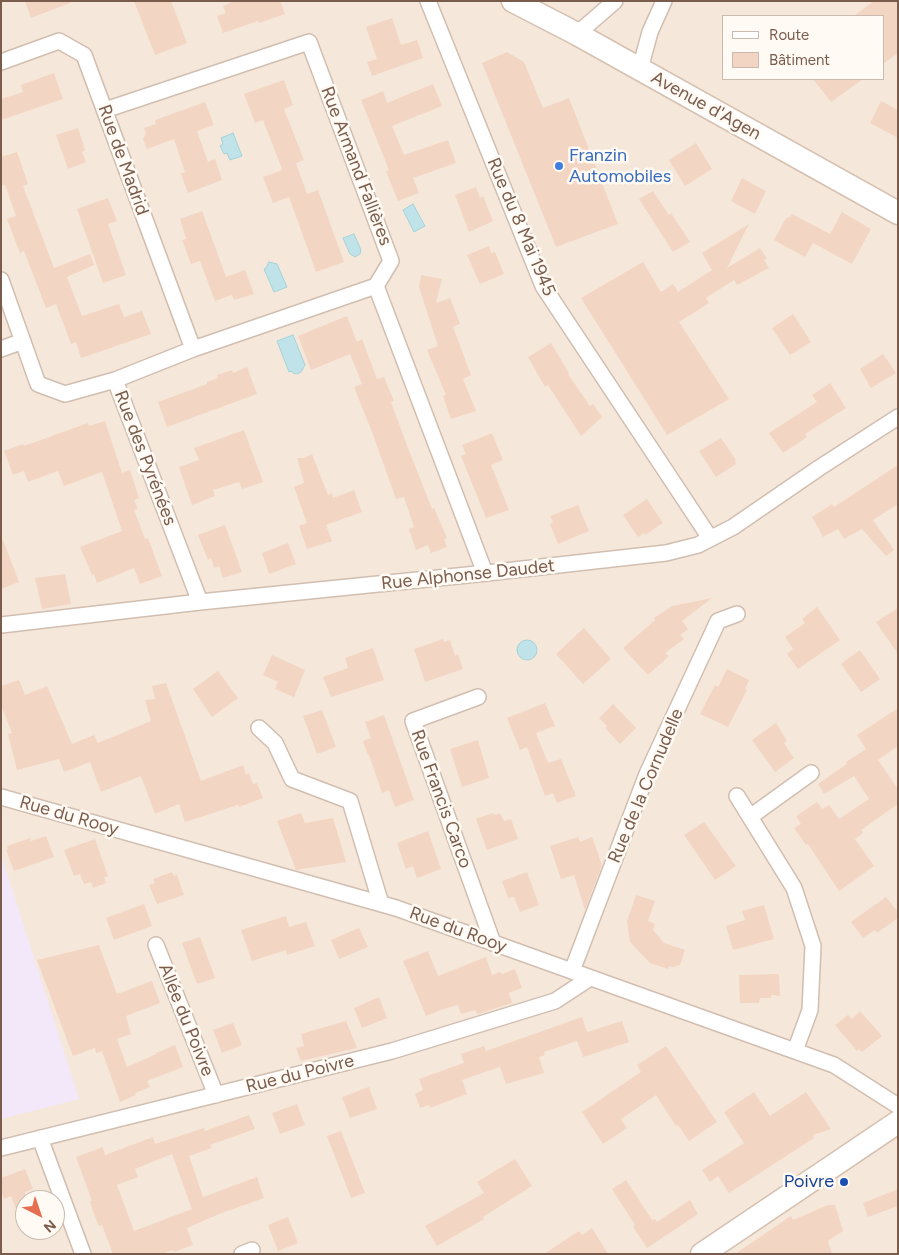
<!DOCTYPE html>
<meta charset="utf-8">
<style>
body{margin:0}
#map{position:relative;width:899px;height:1255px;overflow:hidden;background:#fdf6ec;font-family:Figtree,sans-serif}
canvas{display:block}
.frame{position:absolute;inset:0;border:2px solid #7a5c4d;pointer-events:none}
.legend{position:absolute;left:722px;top:15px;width:162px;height:65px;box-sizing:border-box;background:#fffaf3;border:1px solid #cabbb1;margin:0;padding:6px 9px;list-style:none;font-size:15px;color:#7a5c4d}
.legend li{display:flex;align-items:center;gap:10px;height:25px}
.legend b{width:25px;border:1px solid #cabbb1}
.north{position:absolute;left:15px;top:1190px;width:50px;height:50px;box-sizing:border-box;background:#fffaf3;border:1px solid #cabbb1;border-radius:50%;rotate:139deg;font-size:14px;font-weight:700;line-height:20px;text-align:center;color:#7a5c4d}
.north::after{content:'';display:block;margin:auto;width:18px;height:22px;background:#e76f51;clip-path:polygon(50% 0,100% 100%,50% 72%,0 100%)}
</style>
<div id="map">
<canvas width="899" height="1255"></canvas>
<div class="frame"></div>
<ul class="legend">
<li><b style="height:6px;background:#fff"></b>Route</li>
<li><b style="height:14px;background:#f3d5c3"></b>Bâtiment</li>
</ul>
<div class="north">N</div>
</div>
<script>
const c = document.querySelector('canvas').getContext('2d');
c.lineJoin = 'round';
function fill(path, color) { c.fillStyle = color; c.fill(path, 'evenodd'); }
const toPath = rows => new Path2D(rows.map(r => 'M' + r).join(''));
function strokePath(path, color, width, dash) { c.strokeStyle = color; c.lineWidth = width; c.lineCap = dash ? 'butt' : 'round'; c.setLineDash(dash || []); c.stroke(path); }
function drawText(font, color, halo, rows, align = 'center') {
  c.font = font + ' Figtree,sans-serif'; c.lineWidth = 5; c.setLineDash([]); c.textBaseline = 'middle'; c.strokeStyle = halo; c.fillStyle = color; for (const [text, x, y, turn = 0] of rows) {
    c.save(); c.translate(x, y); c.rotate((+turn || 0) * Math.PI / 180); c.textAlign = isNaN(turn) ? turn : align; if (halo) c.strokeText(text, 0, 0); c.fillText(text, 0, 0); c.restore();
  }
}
fill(toPath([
 [1,1,898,1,898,1254,1,1254],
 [723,16,883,16,883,79,723,79],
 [25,1200,55,1200,55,1230,25,1230]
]), '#f5e8da');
fill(toPath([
 [1,854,79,1099,1,1119]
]), '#f3e8fa');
const water = toPath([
 [233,133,242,156,230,160,227,153,224,154,220,146,223,144,221,138,233,133],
 [413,204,425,226,414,232,403,210,413,204],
 [354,234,361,250,360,254,355,257,350,254,343,238,354,234],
 [269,262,277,264,287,287,274,292,264,269,266,268,269,262],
 [293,335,305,365,301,372,297,374,293,373,291,371,289,372,277,341,293,335],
 '517 650a10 10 0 1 1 20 0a10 10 0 1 1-20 0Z'
]);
fill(water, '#bfe3e8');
strokePath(water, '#a5d3da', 1);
fill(toPath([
 [25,1,70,1,70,3,31,18],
 [134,1,171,1,187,43,155,55],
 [234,1,280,1,285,14,259,23,258,21,223,33,217,16,226,13,223,6],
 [874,1,898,1,898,53,883,64,883,16,854,16],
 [392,18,401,45,417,40,423,58,372,76,367,62,377,59,366,27],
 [507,52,524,62,543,108,569,98,618,224,556,247,482,63],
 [54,73,63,99,1,120,1,99,23,92,21,85],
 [813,79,863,79,831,102],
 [284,80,293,105,284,109,304,160,296,163,307,194,318,190,344,262,316,272,289,197,273,203,263,177,280,171,282,169,263,120,255,123,244,94],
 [433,84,442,106,392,126,404,155,448,140,456,163,413,178,419,193,398,201,386,171,389,170,361,100,383,91,387,103],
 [881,101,898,110,898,138,870,123],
 [205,102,214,125,197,131,208,162,215,159,222,180,188,193,181,174,185,172,174,139,147,149,143,139,146,133,144,128,156,124,155,120],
 [78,128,85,150,82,152,86,162,68,169,56,135],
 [696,143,712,169,685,186,669,160],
 [17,152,28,184,23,186,54,268,90,254,94,265,67,277,82,316,119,304,124,317,142,311,151,334,81,358,76,342,71,344,56,304,46,308,24,251,20,253,7,219,16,216,5,185,1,186,1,157],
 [742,178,766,191,755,214,731,201],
 [476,187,480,198,483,196,493,221,469,232,455,195],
 [653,191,669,215,671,213,690,242,673,252,639,199],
 [108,198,117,221,108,224,126,275,103,283,77,209],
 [202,211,226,277,245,270,254,294,234,300,232,295,215,301,200,261,191,264,182,240,186,239,180,219],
 [842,212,871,229,852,264,813,243,805,257,774,240,786,218,790,217,792,214,830,234],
 [749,224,727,268,760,248,767,259,764,260,769,268,737,285,734,280,706,298,709,303,679,322,729,399,667,435,581,298,643,262,661,292,673,284,678,292,712,270,702,253],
 [489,246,491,253,495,252,504,274,480,284,467,255],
 [421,275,442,279,436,303,450,298,460,324,453,327,471,375,463,379,476,411,451,419,443,396,446,395,427,350,438,346,419,287],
 [793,314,811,342,790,355,772,328],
 [347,316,357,342,362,339,377,379,384,377,394,401,391,402,408,448,432,509,434,508,447,538,444,539,447,547,431,553,428,545,416,550,409,529,414,527,404,497,396,499,372,432,354,387,362,384,350,354,311,370,298,336],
 [551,343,569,373,568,374,590,406,593,404,602,417,581,436,548,385,545,387,528,357],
 [883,354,896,373,871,388,860,369],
 [247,367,257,394,167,427,158,402,207,384,207,382,218,378,217,375,232,370,233,373],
 [830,383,846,408,805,434,807,437,783,453,769,433,817,402,812,395],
 [105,421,122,473,130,470,139,498,134,500,138,509,134,510,145,539,148,538,162,576,140,584,134,568,97,583,94,574,92,575,80,547,122,531,102,472,64,486,58,471,28,482,24,471,13,475,4,451,23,444,24,446,88,423,89,426],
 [244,430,263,482,242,489,239,482,213,490,215,496,192,505,179,467,199,460,194,448],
 [492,433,503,460,491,465,509,510,486,518,461,456,466,454,462,445],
 [721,438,736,460,735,461,736,464,716,477,699,451],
 [312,454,328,495,332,493,333,498,354,490,362,512,326,525,332,541,307,549,299,526,307,523,294,487,304,483,297,458,304,458],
 [898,465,898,504,873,520,894,550,886,556,862,529,844,539,838,529,823,537,812,517,832,504,834,507],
 [647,499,663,523,645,535,644,533,638,537,623,515],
 [578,505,589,531,558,544,550,524,553,522,550,516],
 [225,525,242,572,223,578,219,566,214,568,211,558,208,560,198,535],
 [1,540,3,540,19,582,1,589],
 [288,543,296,564,269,574,262,553],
 [65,574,71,604,42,609,35,578],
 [712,598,682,621,688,629,680,635,684,639,665,653,669,656,648,675,623,648,655,620,654,618,672,606],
 [817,607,840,640,798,669,787,654,793,649,785,637,805,623,802,619],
 [898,608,898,654,876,622],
 [584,628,611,659,583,684,556,654],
 [443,639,444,642,450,640,455,656,458,654,463,669,425,682,414,649],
 [373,648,384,680,331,697,323,677,348,668,345,658],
 [860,650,880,679,861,692,841,664],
 [272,655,305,670,294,697,275,689,278,682,263,675],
 [727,669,749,680,745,689,747,690,728,727,700,714,715,685,718,687],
 [218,671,238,698,212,717,193,689],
 [19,680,25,695,47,686,72,744,94,735,98,743,151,721,145,700,155,699,152,686,166,683,201,781,243,765,246,775,249,773,253,784,257,783,263,798,239,807,238,805,185,822,179,804,155,814,141,776,101,792,90,762,64,772,59,759,17,770,8,734,12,733,1,705,1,686],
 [545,703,555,726,536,733,548,763,561,759,576,796,557,803,553,793,545,796,527,747,520,750,507,718],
 [613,704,636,728,620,744,605,728,607,726,599,718],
 [898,708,898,746,878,760,898,789,898,804,861,830,863,833,855,839,874,866,839,891,808,844,806,845,794,828,801,824,796,816,817,802,822,809,829,805,839,819,869,799,854,776,824,794,818,784,847,764,846,762,866,749,857,735],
 [322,710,336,747,317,754,303,716],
 [384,715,414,800,395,807,389,790,382,793,369,755,368,755,363,741,371,738,365,722],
 [776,723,787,741,784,743,794,758,775,772,752,740],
 [478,740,489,778,462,787,450,749],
 [301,813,305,823,333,818,346,862,296,870,277,821],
 [493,813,494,815,500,813,504,821,511,819,518,839,487,850,476,819],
 [704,822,736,866,715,880,684,835],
 [428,831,441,869,417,878,413,866,406,869,397,843],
 [46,836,54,857,14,871,6,850,8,849,7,846,30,838,31,841],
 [578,837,580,842,592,837,602,865,585,910,574,875,561,879,550,846],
 [95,839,108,876,104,877,106,883,93,888,91,882,84,884,80,874,74,876,64,850],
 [172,872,174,876,177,875,184,895,157,904,149,885,155,883,153,879],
 [527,872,539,905,520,912,514,897,508,898,502,881],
 [636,895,655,901,648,921,655,924,653,930,664,943,685,950,680,965,673,967,669,966,668,969,650,963,630,942,627,921],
 [886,897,898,912,898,918,877,933,875,930,863,938,851,922],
 [144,904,152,926,114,940,106,918],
 [764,905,774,939,733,950,726,926,745,920,742,911],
 [286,916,289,927,306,922,315,946,287,955,286,950,252,961,241,930],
 [359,928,368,947,339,959,331,940],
 [200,937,215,978,197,984,182,943],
 [99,945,117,994,152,981,160,1003,126,1016,131,1034,117,1039,127,1067,156,1054,156,1053,175,1045,183,1067,147,1081,150,1087,135,1093,136,1095,120,1102,102,1051,96,1053,95,1048,73,1056,37,960],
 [428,951,438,976,486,957,492,975,500,972,502,974,515,969,522,988,509,993,512,1003,478,1014,475,1010,461,1014,458,1005,444,1009,426,1016,403,961],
 [779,974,780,996,771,995,771,998,760,998,759,1003,740,1003,739,975],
 [379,997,387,1018,362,1028,354,1008],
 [860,1011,882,1036,862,1052,859,1049,857,1051,835,1025,848,1015,852,1019],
 [582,1017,587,1032,622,1021,629,1042,583,1057,577,1041,544,1052,545,1055,539,1057,544,1073,506,1084,500,1067,462,1080,467,1094,430,1108,429,1105,420,1108,415,1094,423,1090,419,1079,464,1063,461,1054,484,1046,486,1051],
 [346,1021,357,1048,301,1061,296,1048,304,1046,301,1034],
 [233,1023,242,1045,222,1053,213,1030],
 [666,1046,717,1122,689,1141,678,1125,676,1126,656,1095,621,1119,627,1128,603,1144,582,1112,641,1072,637,1065],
 [369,1087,377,1109,350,1118,342,1097],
 [754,1092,770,1116,806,1092,831,1129,813,1135,814,1138,729,1193,718,1176,710,1182,702,1170,744,1143,724,1112],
 [297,1104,305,1125,280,1134,272,1113],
 [249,1115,255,1129,210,1145,212,1148,189,1156,203,1197,257,1177,264,1198,219,1214,187,1228,193,1245,174,1252,173,1250,161,1254,113,1254,102,1225,99,1226,92,1209,90,1201,92,1201,76,1157,103,1147,105,1155,153,1137,155,1144,204,1128,205,1131],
 [172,1154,192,1209,134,1231,117,1185,138,1177,135,1169],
 [341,1131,365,1193,351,1198,327,1136],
 [515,1159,532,1186,483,1217,484,1219,437,1246,425,1226,484,1193,477,1182],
 [25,1169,33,1189,25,1192,25,1228,24,1229,11,1196,4,1199,1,1191,1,1178],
 [626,1180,652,1220,655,1219,657,1222,690,1200,698,1214,647,1248,633,1227,635,1225,612,1189],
 [898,1189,898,1206,868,1217,863,1203],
 [828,1205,835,1205,843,1231,828,1241,832,1254,735,1254,791,1216,793,1220],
 [288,1217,298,1243,278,1251,268,1225],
 [592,1228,608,1254,544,1254,579,1231,582,1235]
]), '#f3d5c3');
const minor = toPath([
 [428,1,543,286,710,538],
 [577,34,615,1],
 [1,62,59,41,84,55,193,349],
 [640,69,650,32,664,1],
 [105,110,309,42,391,261,376,286,485,573],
 [1,280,38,384,65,394,115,380,200,602],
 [1,349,23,341],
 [115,380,193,349,376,286],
 [1,625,200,602,487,573,666,553,698,545,733,527,819,468,898,417],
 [478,697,413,721,493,943],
 [259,728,275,743,292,779,350,801,381,904],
 [737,796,750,817],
 [1,797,396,908,834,1065,898,1106],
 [156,945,216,1095],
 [572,971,647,774,718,621,737,614],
 [795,1051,810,1010,813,946,794,888,750,817,811,773],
 [40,1138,83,1254],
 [1,1148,392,1051,555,1001,590,978],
 [242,1254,252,1250]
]);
const secondary = toPath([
 [513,1,577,34,898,213],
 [702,1254,898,1122]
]);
strokePath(minor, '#d1beb0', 18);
strokePath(secondary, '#d6c0b0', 25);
strokePath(minor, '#fff', 15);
strokePath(secondary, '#fff', 22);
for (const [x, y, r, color] of [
 [559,166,5,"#3f7fe0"],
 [844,1182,5,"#1a4fb4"]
]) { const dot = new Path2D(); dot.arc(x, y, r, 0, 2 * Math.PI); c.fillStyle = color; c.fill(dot); strokePath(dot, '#fffaf3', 2); }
drawText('18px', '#7a5c4d', '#fffaf3', [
 ["Avenue d'Agen",706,106,29],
 ["Rue de Madrid",123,160,70],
 ["Rue Armand Fallières",356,166,69],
 ["Rue du 8 Mai 1945",521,227,67],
 ["Rue des Pyrénées",145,458,69],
 ["Rue Alphonse Daudet",468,575,-6],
 ["Rue de la Cornudelle",646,786,-67],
 ["Rue Francis Carco",441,799,70],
 ["Rue du Rooy",69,816,16],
 ["Rue du Rooy",458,930,20],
 ["Allée du Poivre",186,1020,68],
 ["Rue du Poivre",300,1074,-14]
]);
drawText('18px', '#366cbe', '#fffaf3', [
 ["Franzin",569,156],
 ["Automobiles",569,177]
], 'left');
drawText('18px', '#164399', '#fffaf3', [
 ["Poivre",834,1182]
], 'right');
</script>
